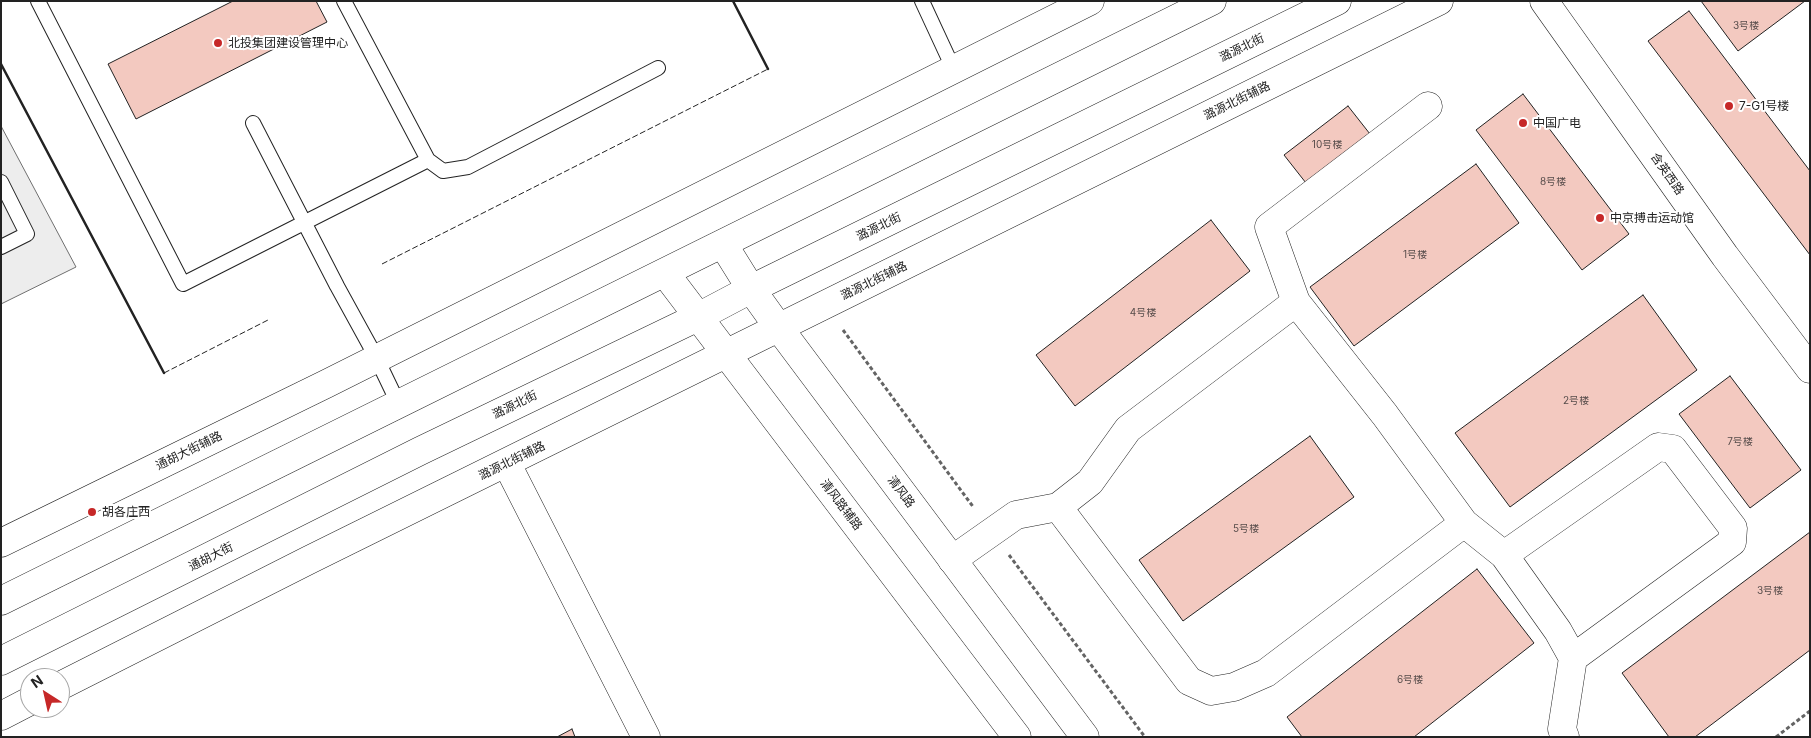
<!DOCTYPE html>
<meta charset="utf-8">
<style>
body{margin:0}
#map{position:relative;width:1811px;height:738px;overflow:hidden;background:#fff;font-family:Inter,sans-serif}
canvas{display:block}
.frame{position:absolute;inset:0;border:2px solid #222;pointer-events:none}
.north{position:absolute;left:20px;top:668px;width:50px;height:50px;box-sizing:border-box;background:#fff;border:1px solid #a7a7a7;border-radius:50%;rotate:325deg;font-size:14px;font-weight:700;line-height:20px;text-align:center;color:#222}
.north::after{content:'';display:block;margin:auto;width:18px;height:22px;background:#c62828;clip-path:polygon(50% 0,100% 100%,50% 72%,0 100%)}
</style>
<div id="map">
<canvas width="1811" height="738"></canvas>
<div class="frame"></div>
<div class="north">N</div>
</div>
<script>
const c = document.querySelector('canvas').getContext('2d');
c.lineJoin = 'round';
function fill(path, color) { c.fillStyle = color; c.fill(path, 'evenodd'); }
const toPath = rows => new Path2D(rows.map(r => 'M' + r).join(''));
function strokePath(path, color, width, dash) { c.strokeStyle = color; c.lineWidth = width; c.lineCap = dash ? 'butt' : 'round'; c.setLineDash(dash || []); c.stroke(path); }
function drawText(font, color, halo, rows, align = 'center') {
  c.font = font + ' Inter,"Noto Sans SC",sans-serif'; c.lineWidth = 4; c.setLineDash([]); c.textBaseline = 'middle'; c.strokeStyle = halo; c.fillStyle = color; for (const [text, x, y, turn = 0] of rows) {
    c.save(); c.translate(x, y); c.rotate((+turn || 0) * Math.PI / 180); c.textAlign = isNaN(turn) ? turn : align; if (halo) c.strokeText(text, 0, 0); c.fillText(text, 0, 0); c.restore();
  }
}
const parking = toPath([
 [1,126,76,267,1,304,1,126]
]);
fill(parking, '#ededed');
strokePath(parking, '#6f6f6f', 1);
const building = toPath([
 [233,1,316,1,327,22,136,119,108,64,233,1],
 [1701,1,1805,1,1738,51,1701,1],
 [1689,11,1810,171,1810,255,1648,41,1689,11],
 [1523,94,1629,234,1582,270,1476,130,1523,94],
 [1348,106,1370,134,1306,183,1284,155,1348,106],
 [1476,164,1519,223,1354,346,1310,287,1476,164],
 [1211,220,1250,271,1075,406,1036,355,1211,220],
 [1643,295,1697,370,1510,507,1455,433,1643,295],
 [1730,376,1801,470,1750,508,1679,414,1730,376],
 [1310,436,1354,497,1183,621,1139,560,1310,436],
 [1810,532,1810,650,1695,737,1669,737,1622,673,1810,532],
 [1477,569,1534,643,1414,737,1302,737,1287,717,1477,569],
 [572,729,575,737,557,737,572,729]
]);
fill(building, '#f3c9c0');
strokePath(building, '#222', 1);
const lane = toPath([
 [38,1,183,284,428,160],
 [344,1,428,160,443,171,468,167,658,68],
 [922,1,954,70],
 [253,123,337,286,376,357,399,405],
 [1,182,27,234,1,247]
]);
const street = toPath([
 [1428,106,1269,227,1296,302,1385,415,1464,523,1504,555,1558,631,1573,658,1562,729,1565,737],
 [507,464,646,737],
 [1058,507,1189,681,1211,691,1234,687,1266,673,1464,523],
 [1504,555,1658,447,1673,449,1733,528,1732,542,1573,658],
 [952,560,1016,515,1058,507,1090,482,1128,429,1296,302]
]);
const secondary = toPath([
 [1544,1,1725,256,1810,369],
 [723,244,751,289,779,328,1085,737],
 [665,273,1017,737],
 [1,543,326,384,1090,1],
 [60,686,309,560,1439,1],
 [1,716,30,701]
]);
const primary = toPath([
 [1,601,1212,1],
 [1,661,420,451,698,317,751,289,1337,1]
]);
strokePath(lane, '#222', 16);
strokePath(street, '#222', 29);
strokePath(secondary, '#222', 29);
strokePath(primary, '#222', 29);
strokePath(toPath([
 [843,330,974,508],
 [1009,555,1145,737],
 [1776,737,1810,711]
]), '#646464', 3, [4, 2.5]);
strokePath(lane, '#fff', 14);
strokePath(street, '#fff', 28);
strokePath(secondary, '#fff', 28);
strokePath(primary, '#fff', 28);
strokePath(toPath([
 [382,264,768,69],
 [164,373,268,320]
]), '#222', 1, [6, 2.5]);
strokePath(toPath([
 [733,1,768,69],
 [1,64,164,373]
]), '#222', 2.5);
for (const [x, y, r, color] of [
 [218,43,5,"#c62828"],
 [1729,106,5,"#c62828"],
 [1523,123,5,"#c62828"],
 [1600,218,5,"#c62828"],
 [92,512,5,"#c62828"]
]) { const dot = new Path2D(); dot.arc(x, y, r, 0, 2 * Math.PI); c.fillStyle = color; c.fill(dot); strokePath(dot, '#fff', 2); }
drawText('10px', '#564c4a', null, [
 ["3号楼",1746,26],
 ["10号楼",1327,145],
 ["8号楼",1553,182],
 ["1号楼",1415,255],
 ["4号楼",1143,313],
 ["2号楼",1576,401],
 ["7号楼",1740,442],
 ["5号楼",1246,529],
 ["3号楼",1770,591],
 ["6号楼",1410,680]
]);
drawText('12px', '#222', '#fff', [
 ["北投集团建设管理中心",228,43],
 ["7-G1号楼",1739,106],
 ["中国广电",1533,123],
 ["中京搏击运动馆",1610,218],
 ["胡各庄西",102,512]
], 'left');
drawText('12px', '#222', '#fff', [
 ["潞源北街",1242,48,-26],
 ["潞源北街辅路",1237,101,-26],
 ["含英西路",1667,174,55],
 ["潞源北街",879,227,-26],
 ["潞源北街辅路",874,281,-26],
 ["潞源北街",515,405,-26],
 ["通胡大街辅路",189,451,-26],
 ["潞源北街辅路",512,461,-26],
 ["清风路",901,492,53],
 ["清风路辅路",841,505,53],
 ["通胡大街",211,557,-27]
]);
</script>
